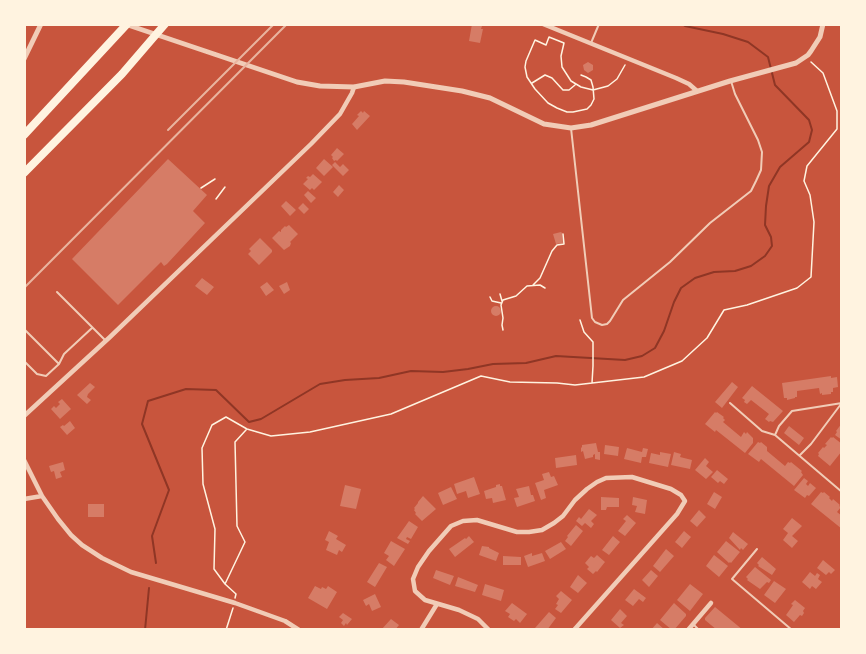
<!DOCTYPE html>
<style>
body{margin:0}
#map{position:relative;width:866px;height:654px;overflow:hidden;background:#c8553d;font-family:"Times New Roman",serif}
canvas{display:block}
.frame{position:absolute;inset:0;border:26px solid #fff3e0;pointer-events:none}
</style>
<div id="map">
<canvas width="866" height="654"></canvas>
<div class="frame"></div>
</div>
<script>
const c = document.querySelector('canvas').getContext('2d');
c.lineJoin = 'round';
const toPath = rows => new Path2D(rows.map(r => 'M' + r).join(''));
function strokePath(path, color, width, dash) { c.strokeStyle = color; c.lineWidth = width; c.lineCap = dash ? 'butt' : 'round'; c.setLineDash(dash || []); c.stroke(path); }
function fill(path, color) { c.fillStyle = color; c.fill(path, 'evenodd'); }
strokePath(toPath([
 [156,563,152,536,169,490,142,424,148,401,186,389,216,390,249,422,261,419,320,384,345,380,379,378,411,371,443,372,468,369,493,364,526,363,556,356,625,360,642,356,655,348,664,331,674,302,681,288,695,278,714,272,735,271,751,266,765,256,772,246,771,237,765,225,766,206,769,186,780,167,809,142,812,130,809,120,775,85,768,57,748,42,723,34,685,26,682,24],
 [145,630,149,588]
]), '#8f3625', 2);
fill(toPath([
 [472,24,482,26,481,29,483,29,480,43,469,41],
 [588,62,593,65,593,70,588,73,584,70,583,65],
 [361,111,363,113,364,111,370,116,357,130,352,124,359,116,357,115],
 [337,148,344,154,337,161,336,160,334,161,332,158,333,157,331,155],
 [168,159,207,195,193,211,205,223,167,264,164,266,161,262,118,305,72,259],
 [324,159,333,167,324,176,316,168],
 [335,162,340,167,343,164,349,170,343,176,332,165],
 [313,174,322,182,314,190,312,188,310,190,303,184,308,179,306,178,308,176,310,177],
 [339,185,344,190,338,197,333,192],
 [308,191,316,198,311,203,304,195],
 [286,201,296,210,290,216,281,206],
 [303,203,309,209,304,214,298,208],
 [289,225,298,234,290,242,291,243,290,246,284,250,272,238,279,231,281,232,281,230,285,226,286,227],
 [561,232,562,233,563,243,556,244,553,234],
 [260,238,272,250,272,252,259,265,248,254,251,251,249,249],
 [202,278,214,287,207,295,195,286],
 [267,282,274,290,266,296,260,287],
 [287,282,290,290,284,294,279,286],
 '491 311a5 5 0 1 1 10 0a5 5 0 1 1-10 0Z',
 [831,376,831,378,837,377,838,387,833,388,833,392,831,392,831,394,822,395,822,393,820,394,819,388,797,391,797,397,795,397,795,398,787,400,787,398,784,398,782,383],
 [732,382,738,387,722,408,715,402],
 [90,383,95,387,88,394,87,397,91,400,87,404,77,395],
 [752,386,783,411,773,422,770,421,769,422,765,419,769,414,751,400,747,404,744,402,745,400,742,398],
 [62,399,71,409,60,419,51,409,54,406,56,408,60,404,58,402],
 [715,412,716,413,717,412,724,417,723,418,725,420,723,422,741,437,744,432,746,434,747,432,753,438,753,443,745,453,716,430,715,432,705,424],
 [70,421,75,428,67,435,60,427,63,425,64,426],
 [842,423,842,440,835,435,837,432,836,431],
 [789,426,804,438,799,445,784,433],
 [831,437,832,438,833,437,842,444,842,451,830,466,818,456,819,454,818,453,823,447,824,448,827,445,825,444],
 [758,442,760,443,761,442,767,447,767,451,785,466,788,462,790,463,791,462,802,471,801,472,803,475,794,486,761,459,759,462,748,454],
 [596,443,598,452,600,452,600,460,595,459,595,454,593,455,593,457,585,459,583,451,581,452,581,448,582,447,582,445],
 [605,445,619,447,618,456,604,454],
 [627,448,642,452,643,448,648,449,646,457,642,457,641,463,624,459],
 [660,452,671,454,668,467,649,463,651,453,660,455],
 [674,452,681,454,680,457,692,460,690,469,671,465],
 [576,455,577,465,556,468,555,458],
 [705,458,709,462,706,466,713,472,706,479,695,470],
 [63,462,65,470,60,472,62,477,56,479,54,471,51,472,49,466],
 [717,470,728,479,724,484,720,481,718,483,711,477],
 [549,472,551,477,554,476,558,485,544,490,546,498,541,500,535,483,544,480,542,474],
 [474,477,480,494,468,498,466,491,457,494,454,484],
 [804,478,808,481,806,484,808,486,810,483,816,488,809,496,807,495,805,498,794,490],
 [500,484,500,486,502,486,506,500,493,503,492,498,486,499,484,491,496,487,496,485],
 [345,485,361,489,356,509,340,506],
 [529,486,531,495,533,495,535,501,517,507,514,498,519,497,516,489],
 [451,487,457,499,443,505,438,493],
 [714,492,722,497,715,509,707,504],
 [821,492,823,493,824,492,830,497,829,498,832,501,833,499,840,505,839,506,841,507,837,512,842,516,842,529,811,504],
 [423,496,436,509,422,521,415,514,416,513,414,510,415,509,414,508,418,503,418,502],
 [601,497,619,498,619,507,607,507,606,510,601,510],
 [633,497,647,500,645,514,635,512,637,506,632,505],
 [88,504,104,504,104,517,88,517],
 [589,509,597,515,591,521,594,524,591,528,585,523,582,526,576,521,579,517,581,519],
 [699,510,706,517,697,527,690,521],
 [627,515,636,523,625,536,618,531,626,521,623,519],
 [792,518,802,526,792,536,798,541,792,548,783,540,788,533,783,529],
 [409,521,418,527,411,539,407,537,406,539,410,541,408,544,397,538],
 [576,525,583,531,571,546,565,541,568,537,567,536],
 [329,531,338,536,336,539,346,545,342,552,339,550,337,555,326,550,329,542,325,540],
 [684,531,691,537,682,548,675,542],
 [733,532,748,544,743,550,741,548,740,550,729,538],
 [469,536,474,542,455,557,449,549,465,538,466,539],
 [613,536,620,542,609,555,602,550],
 [391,541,405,549,394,566,386,560,389,556,384,553],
 [726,541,740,552,731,563,730,562,729,563,717,552],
 [561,542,566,549,550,559,545,551],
 [482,546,489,547,489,548,499,553,496,561,479,555],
 [666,549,674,556,660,572,653,566],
 [532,553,532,556,542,553,545,561,528,567,524,556],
 [597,555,605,562,597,572,596,571,593,574,587,569,589,567,585,563,591,556,594,558],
 [714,555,728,566,719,577,706,566],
 [503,556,521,557,521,565,503,565],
 [762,557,776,569,772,575,758,566,759,565,757,563],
 [823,560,835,570,831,574,829,572,826,575,817,568],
 [379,563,387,567,375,587,367,582],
 [755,567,771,580,769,583,767,582,760,589,747,580,748,579,746,577],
 [436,570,454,576,450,585,433,578],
 [651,570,658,576,649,587,642,580],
 [810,572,815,576,817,573,820,575,818,579,822,582,816,589,812,586,810,589,802,582],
 [578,575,587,583,578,593,570,587],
 [458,577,478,585,475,592,455,586],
 [774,581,786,589,775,603,764,595],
 [485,584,504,590,501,601,482,595],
 [690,584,703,594,690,611,677,600],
 [315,586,321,589,322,587,326,589,328,586,337,592,327,609,308,598],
 [634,589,646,598,643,602,639,599,633,606,625,600],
 [561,591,572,600,561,613,555,609,558,605,556,604,559,599,556,596],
 [375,594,381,607,372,611,369,604,366,606,363,600],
 [795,600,805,608,803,611,804,613,802,616,800,615,794,622,786,615,791,608,793,605,791,604],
 [512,603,527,614,520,623,516,619,514,621,508,617,510,614,505,611],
 [674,603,686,614,686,616,674,630,672,630,660,620],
 [715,607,743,630,717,630,705,620,705,618],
 [620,609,627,616,621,623,624,625,620,628,611,620],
 [549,612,556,618,547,630,538,630,535,628],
 [343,613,352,619,347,625,346,623,344,626,341,623,343,620,339,617],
 [391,619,399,625,395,630,381,630],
 [657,623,665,630,651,630]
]), '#d67c66');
strokePath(toPath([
 [564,43,549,37,546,45,535,40,526,61,525,67,527,77,535,89,548,103,557,108,567,112,573,112,587,109,591,105,594,99,593,87,591,80,586,77,581,75],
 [564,43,561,56,562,67,571,81,581,87,593,90,608,86,617,79,625,65],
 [532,83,545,75,552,78,563,90,569,90,575,85],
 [201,188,215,179],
 [216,199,225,187],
 [533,285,540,278,552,251,557,245,564,244,563,234],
 [500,294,502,301],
 [490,297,492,301,501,303],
 [580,320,584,332,593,342,593,366,592,383],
 [503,330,502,325,503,318,501,305,503,300,516,296,527,286,540,285,545,288],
 [225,584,245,542,237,526,235,442,246,430],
 [235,598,236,594,225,584,214,569,215,529,203,484,202,448,212,425,226,417,247,429,271,436,310,432,391,414,481,376,510,382,557,383,575,385,644,377,682,361,707,338,724,310,747,305,797,288,811,277,814,222,810,195,804,181,807,166,837,129,837,111,823,73,811,62],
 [226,630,233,608]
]), '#fff3e0', 1.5);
strokePath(toPath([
 [591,43,599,24],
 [571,128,592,318,595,322,602,325,607,324,610,321,623,300,670,262,710,223,751,191,756,181,761,170,762,152,758,140,735,94,731,81],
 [57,292,106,341],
 [24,329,59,364],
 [24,361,37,374,46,376,59,364,64,354,92,328],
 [730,403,762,431,775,435,842,492],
 [775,435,779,426,792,411,842,403],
 [800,455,811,444,841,404],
 [757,549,732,579,792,630],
 [693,624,699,630]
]), '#f1ccb7', 2);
strokePath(toPath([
 [543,24,676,78,689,84,697,91],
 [24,416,110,337,311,144,340,114,352,93,354,87],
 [24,460,42,496,58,519,71,535,82,545,102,558,131,572,235,603,285,621,299,630],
 [24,499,42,496],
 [421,630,437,604],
 [489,630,478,619,459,610,425,600,415,591,413,579,418,567,429,551,451,526,463,521,477,520,517,532,529,532,542,530,554,523,563,516,575,500,587,489,597,482,606,478,632,477,671,489,681,495,685,501,677,514,574,630],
 [688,630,711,603]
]), '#f1ccb7', 4.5);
strokePath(toPath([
 [125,24,297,82,320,86,354,87,385,81,404,82,462,91,490,98,544,124,571,128,591,125,730,81,796,63,808,55,811,51,820,37,823,24],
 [24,59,41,24]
]), '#f1ccb7', 5);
strokePath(toPath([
 [24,135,127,24],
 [24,173,122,74,165,24]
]), '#fff3e0', 8);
strokePath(toPath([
 [168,130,274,24],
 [24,288,287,24]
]), '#e9b49f', 2);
</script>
